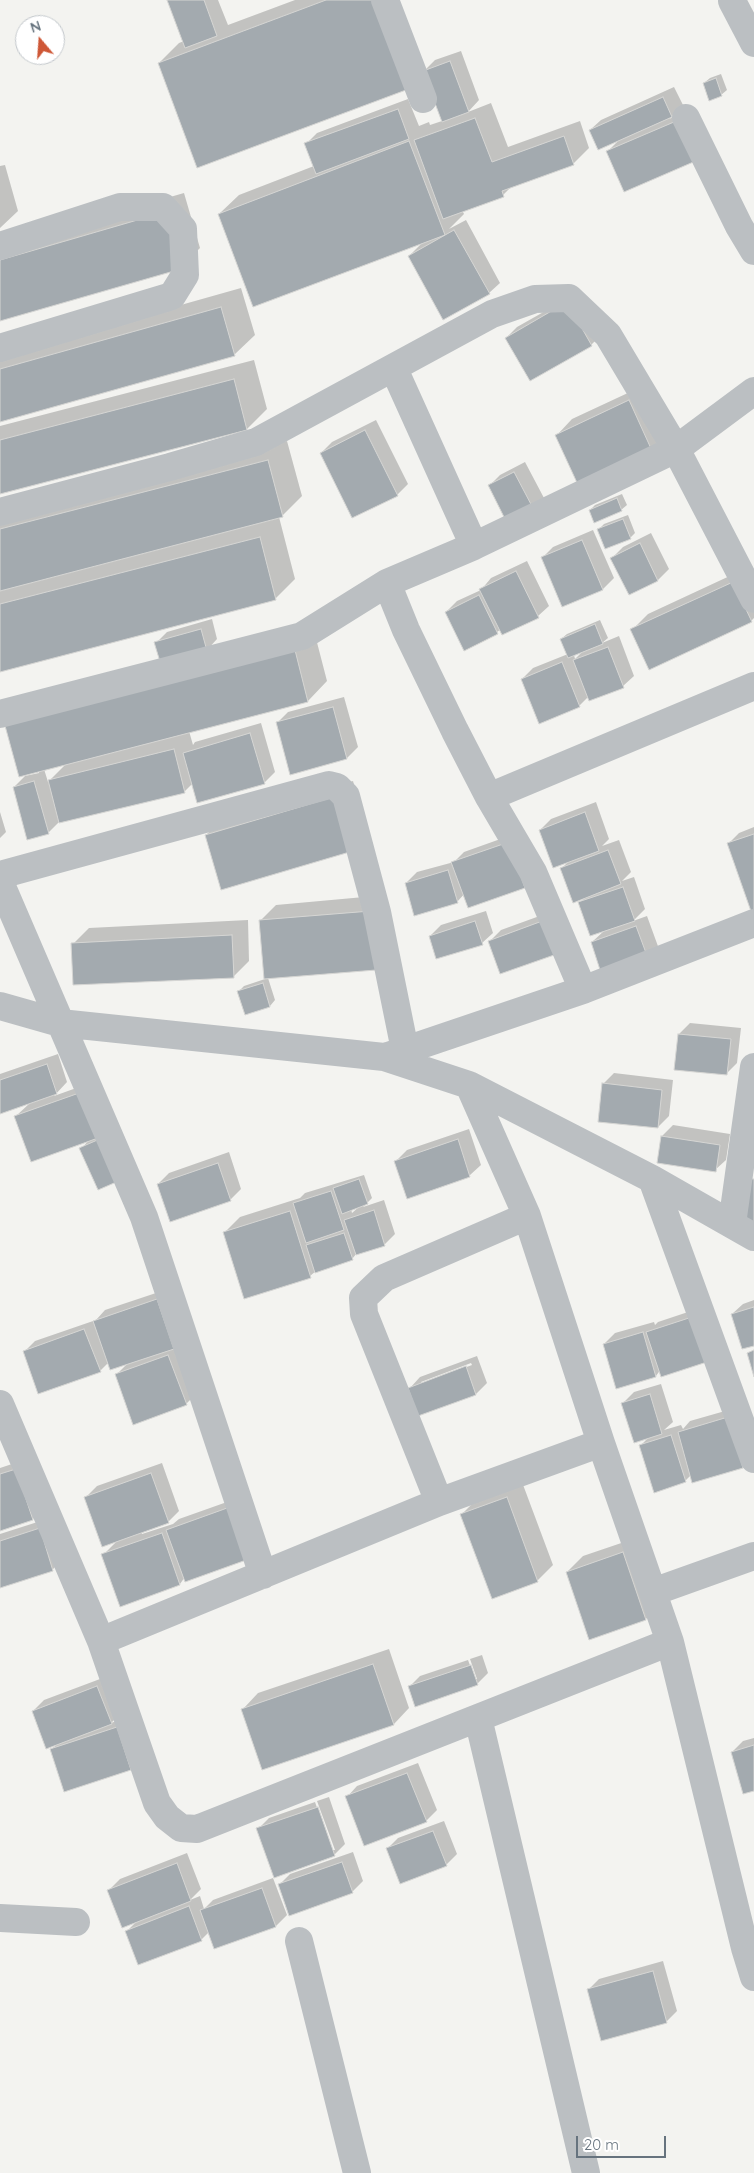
<!DOCTYPE html>
<style>
body{margin:0}
#map{position:relative;width:754px;height:2173px;overflow:hidden;background:#f3f3f0;font-family:Quicksand,sans-serif}
canvas{display:block}
.north{position:absolute;left:15px;top:15px;width:50px;height:50px;box-sizing:border-box;background:#fff;border:1px solid #c2c7cb;border-radius:50%;rotate:342deg;font-size:14px;font-weight:700;line-height:20px;text-align:center;color:#66737e}
.north::after{content:'';display:block;margin:auto;width:18px;height:22px;background:#ce5736;clip-path:polygon(50% 0,100% 100%,50% 72%,0 100%)}
.scale{position:absolute;left:576px;top:2136px;width:90px;height:22px;box-sizing:border-box;border:2px solid #66737e;border-top:0;padding-left:6px;font-size:15px;line-height:18px;white-space:nowrap;color:#66737e;-webkit-text-stroke:4px #fff;paint-order:stroke}
</style>
<div id="map">
<canvas width="754" height="2173"></canvas>
<div class="north">N</div>
<div class="scale">20 m</div>
</div>
<script>
const c = document.querySelector('canvas').getContext('2d');
c.lineJoin = 'round';
function fill(path, color) { c.fillStyle = color; c.fill(path, 'evenodd'); }
const toPath = rows => new Path2D(rows.map(r => 'M' + r).join(''));
function strokePath(path, color, width, dash) { c.strokeStyle = color; c.lineWidth = width; c.lineCap = dash ? 'butt' : 'round'; c.setLineDash(dash || []); c.stroke(path); }
fill(toPath([
 [168,0,218,0,228,25,295,0,399,0,425,70,435,60,461,51,479,100,468,112,491,103,508,147,580,121,589,148,573,164,513,185,503,195,462,210,464,214,449,229,466,220,500,283,489,293,409,256,424,241,219,214,239,195,314,166,306,144,317,133,408,99,419,126,429,122,430,125,442,121,424,70,159,63,179,43,184,41],
 [721,74,727,90,721,95,704,83,710,78],
 [674,87,683,105,669,119,692,109,698,159,607,152,620,139,590,130,601,120],
 [5,165,18,211,0,228,0,166],
 [184,193,200,248,180,268,0,320,0,246],
 [241,288,255,335,235,354,0,421,0,356],
 [579,292,602,334,591,345,530,379,506,338,517,327],
 [254,360,267,409,247,429,0,493,0,426],
 [645,385,668,436,652,452,557,435,572,419],
 [376,420,408,484,397,495,321,453,332,442],
 [287,441,302,496,282,516,279,517,295,579,275,599,0,671,0,515],
 [525,462,544,498,533,509,489,486,500,475],
 [622,494,627,505,621,510,590,510,595,505],
 [628,515,635,533,630,538,599,529,604,524],
 [593,530,614,578,603,589,562,605,542,558,553,547],
 [651,533,669,569,658,580,629,593,612,558,623,547],
 [527,561,549,606,538,616,500,630,497,632,446,612,457,601,481,590,491,578],
 [749,567,754,577,754,618,751,621,632,630,648,614],
 [212,619,217,639,207,650,156,643,167,632],
 [600,620,608,638,602,643,619,636,634,676,623,686,589,696,579,706,522,679,533,668,568,654,561,639,567,634],
 [584,650,575,659,574,655],
 [313,627,327,681,308,701,189,731,193,745,195,742,261,723,275,772,265,782,198,801,193,783,184,792,59,822,48,833,14,787,25,776,39,773,39,770],
 [67,763,48,782,44,769],
 [344,697,358,747,347,758,277,723,288,712],
 [353,781,368,834,206,835,222,819],
 [596,802,609,839,602,846,619,840,631,872,622,881,634,877,645,909,633,921,647,916,659,949,648,960,592,942,605,930,580,903,586,896,561,869,569,861,540,830,551,819],
 [0,812,6,832,0,838],
 [754,827,754,915,728,844,739,833],
 [520,832,457,902,406,883,417,872,454,862,464,852],
 [386,895,268,978,275,1000,270,1006,238,992,244,986,265,979,260,921,276,905],
 [556,910,567,942,490,941,501,930],
 [486,911,493,933,482,943,430,936,441,925],
 [248,920,249,961,234,976,73,944,89,928],
 [690,1023,741,1028,737,1063,726,1074,679,1034],
 [58,1054,67,1082,54,1096,93,1082,131,1168,81,1149,90,1139,16,1116,30,1103,0,1113,0,1074],
 [614,1073,673,1080,669,1116,658,1127,603,1084],
 [673,1125,730,1134,726,1160,715,1170,658,1162,662,1136],
 [469,1129,481,1165,470,1175,408,1197,396,1161,407,1150],
 [229,1152,241,1189,230,1200,158,1184,169,1173],
 [364,1175,372,1198,363,1207,384,1200,395,1234,384,1245,357,1253,352,1259,316,1271,310,1276,224,1233,240,1217,300,1198,305,1193],
 [360,1206,352,1213,351,1209],
 [168,1289,197,1393,186,1404,117,1374,128,1363,108,1363,100,1371,24,1352,35,1341,96,1320,105,1310],
 [754,1300,754,1344,732,1314,743,1304],
 [706,1306,656,1376,617,1387,604,1344,615,1333,654,1322,655,1325,658,1322],
 [477,1356,487,1383,476,1394,419,1415,410,1388,420,1377],
 [471,1363,472,1365,421,1384,421,1382],
 [661,1384,673,1422,664,1430,681,1425,683,1429,690,1421,739,1407,753,1456,742,1467,691,1475,685,1481,640,1446,649,1437,623,1403,634,1392],
 [27,1459,44,1508,33,1519,0,1530,0,1468],
 [162,1463,179,1511,168,1522,141,1531,142,1534,173,1524,179,1519,241,1497,180,1584,103,1555,118,1540,86,1497,97,1486],
 [522,1482,553,1565,537,1581,461,1515,477,1499],
 [50,1518,63,1559,52,1570,0,1586,0,1534],
 [639,1537,661,1603,646,1619,567,1572,583,1556],
 [389,1649,409,1708,394,1724,263,1768,243,1709,258,1693],
 [482,1655,488,1673,477,1684,409,1687,420,1676,468,1660,475,1679,477,1679,470,1659],
 [108,1676,122,1712,111,1723,128,1717,141,1758,130,1769,51,1750,58,1743,33,1711,44,1700],
 [754,1738,754,1789,732,1752,743,1741],
 [418,1763,437,1810,426,1821,347,1797,357,1786],
 [329,1797,345,1844,334,1855,258,1829,269,1818,315,1802,332,1850,335,1850,317,1801],
 [444,1821,457,1854,446,1865,388,1848,398,1838],
 [353,1852,363,1881,352,1892,279,1885,290,1874],
 [187,1853,201,1889,190,1900,200,1896,204,1909,213,1900,273,1878,287,1915,276,1926,209,1932,201,1940,126,1932,138,1920,109,1890,120,1879],
 [663,1961,677,2011,666,2022,588,1990,599,1979]
]), '#0003');
const building = toPath([
 [167,0,204,0,217,36,185,48,167,0],
 [326,0,372,0,406,90,197,168,158,63,326,0],
 [450,61,469,112,442,122,423,71,450,61],
 [716,78,722,96,709,101,703,83,716,78],
 [663,97,672,117,598,150,589,130,663,97],
 [398,109,409,139,316,174,304,143,398,109],
 [475,118,492,162,564,136,574,165,502,191,504,197,443,219,414,140,475,118],
 [681,119,698,160,624,192,606,151,681,119],
 [409,141,445,235,253,307,218,214,409,141],
 [165,212,181,269,0,321,0,260,165,212],
 [454,230,490,294,443,320,408,256,454,230],
 [567,302,592,346,530,381,505,338,567,302],
 [221,307,235,356,0,422,0,369,221,307],
 [234,379,247,430,0,494,0,440,234,379],
 [629,400,653,453,579,487,555,435,629,400],
 [365,430,398,496,352,518,320,453,365,430],
 [268,460,283,517,0,591,0,529,268,460],
 [514,472,534,510,507,523,488,485,514,472],
 [617,498,622,511,594,523,589,510,617,498],
 [623,519,631,539,605,549,597,529,623,519],
 [260,537,276,600,0,672,0,604,260,537],
 [582,540,603,590,562,607,541,557,582,540],
 [640,543,658,581,629,595,610,558,640,543],
 [516,571,539,618,502,635,479,589,516,571],
 [733,582,752,622,649,670,630,629,733,582],
 [479,595,498,634,464,651,445,612,479,595],
 [595,624,603,644,568,658,560,639,595,624],
 [201,629,207,651,161,665,154,642,201,629],
 [294,646,308,702,19,777,4,722,294,646],
 [608,647,624,688,589,701,573,660,608,647],
 [562,662,580,707,539,724,521,679,562,662],
 [333,707,347,759,290,775,276,722,333,707],
 [250,733,265,784,197,803,183,753,250,733],
 [174,749,185,793,59,823,48,780,174,749],
 [34,781,49,834,27,840,13,787,34,781],
 [337,796,353,851,221,890,205,835,337,796],
 [585,812,599,851,553,868,539,830,585,812],
 [754,834,754,917,753,917,727,843,754,834],
 [509,842,525,888,468,908,451,862,509,842],
 [608,850,621,884,573,903,560,868,608,850],
 [448,870,458,903,414,916,405,883,448,870],
 [623,887,635,921,590,936,578,902,623,887],
 [371,911,376,970,264,979,259,920,371,911],
 [545,920,557,954,500,974,488,941,545,920],
 [475,921,483,945,436,959,429,936,475,921],
 [636,926,649,961,602,976,591,942,636,926],
 [232,935,234,978,73,985,71,943,232,935],
 [263,983,270,1007,245,1015,237,991,263,983],
 [678,1034,731,1039,727,1075,674,1070,678,1034],
 [47,1064,57,1094,0,1114,0,1080,47,1064],
 [602,1083,662,1090,658,1128,598,1122,602,1083],
 [82,1092,98,1138,31,1162,14,1116,82,1092],
 [661,1136,720,1145,716,1172,657,1163,661,1136],
 [102,1138,121,1180,98,1190,79,1148,102,1138],
 [458,1139,470,1177,407,1199,394,1161,458,1139],
 [218,1163,231,1201,170,1222,157,1184,218,1163],
 [359,1179,368,1204,342,1214,333,1188,359,1179],
 [751,1179,754,1179,754,1225,743,1224,751,1179],
 [331,1191,344,1230,306,1243,293,1203,331,1191],
 [374,1210,385,1246,356,1255,344,1220,374,1210],
 [290,1211,311,1278,244,1299,223,1232,290,1211],
 [344,1233,353,1260,315,1273,306,1245,344,1233],
 [157,1299,174,1349,110,1370,93,1321,157,1299],
 [754,1307,754,1346,742,1349,731,1314,754,1307],
 [695,1316,710,1361,661,1377,646,1332,695,1316],
 [84,1329,101,1372,38,1394,23,1351,84,1329],
 [643,1332,656,1377,616,1389,603,1344,643,1332],
 [754,1350,754,1377,747,1353,754,1350],
 [168,1355,187,1405,133,1425,115,1374,168,1355],
 [466,1366,476,1395,418,1416,408,1388,466,1366],
 [650,1394,662,1434,634,1443,621,1403,650,1394],
 [728,1417,743,1468,692,1483,678,1432,728,1417],
 [671,1435,686,1482,654,1493,639,1445,671,1435],
 [16,1469,33,1520,0,1531,0,1474,16,1469],
 [151,1473,169,1523,102,1547,84,1497,151,1473],
 [507,1497,538,1582,492,1599,460,1514,507,1497],
 [230,1507,249,1559,185,1582,166,1530,230,1507],
 [40,1528,53,1571,0,1588,0,1541,40,1528],
 [162,1533,180,1585,120,1607,101,1554,162,1533],
 [623,1552,646,1620,589,1640,566,1572,623,1552],
 [373,1664,394,1725,262,1770,241,1709,373,1664],
 [471,1665,478,1685,415,1707,408,1686,471,1665],
 [97,1686,112,1724,46,1749,32,1711,97,1686],
 [117,1727,131,1770,64,1792,50,1749,117,1727],
 [754,1745,754,1791,743,1794,731,1752,754,1745],
 [407,1773,427,1822,364,1846,345,1796,407,1773],
 [318,1807,335,1856,274,1878,256,1828,318,1807],
 [433,1831,447,1866,400,1884,386,1848,433,1831],
 [342,1862,353,1893,289,1916,278,1884,342,1862],
 [177,1863,191,1901,122,1928,107,1890,177,1863],
 [262,1888,276,1927,214,1949,200,1910,262,1888],
 [189,1906,202,1941,138,1965,125,1931,189,1906],
 [653,1971,667,2023,601,2041,587,1989,653,1971]
]);
fill(building, '#a3aaaf');
strokePath(building, '#d5d5d3', 1);
strokePath(toPath([
 [385,0,423,99],
 [732,1,754,43],
 [686,118,739,226,754,251],
 [0,246,120,207,163,207,183,229,185,275,172,296,0,348],
 [394,369,474,546],
 [0,512,170,467,256,442,492,314,535,299,569,298,608,335,676,449,754,599],
 [387,583,474,546,676,449,754,391],
 [0,714,302,636,387,583,406,630,455,731,489,797,533,872,583,990],
 [489,797,754,686],
 [0,875,329,785,337,787,346,796,377,912,405,1050],
 [0,882,144,1217,263,1575],
 [0,1006,60,1023,384,1057,469,1085,652,1179,754,1237],
 [388,1056,583,990,754,923],
 [652,1179,754,1459],
 [732,1224,754,1067],
 [0,1404,101,1641,157,1803,167,1817,181,1828,197,1829,670,1642,601,1443,527,1216,469,1085],
 [439,1502,364,1314,363,1298,384,1278,527,1216],
 [653,1592,754,1556],
 [101,1641,439,1502,601,1443],
 [670,1642,745,1948,754,1977],
 [478,1718,586,2173],
 [0,1918,76,1922],
 [299,1941,357,2173]
]), '#bbbfc2', 28);
</script>
